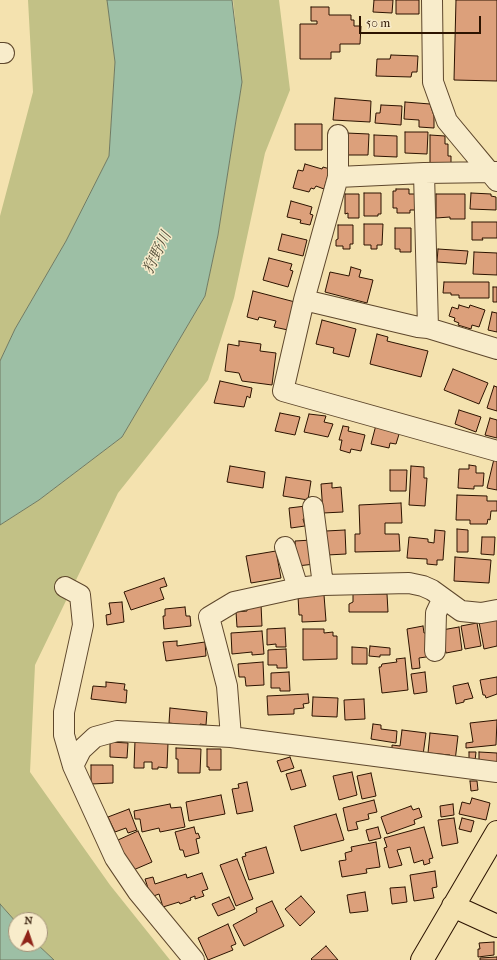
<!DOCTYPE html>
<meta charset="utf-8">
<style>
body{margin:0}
#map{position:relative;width:497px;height:960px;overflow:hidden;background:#f4e2af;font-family:"IM FELL French Canon",serif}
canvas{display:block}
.north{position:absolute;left:8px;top:912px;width:40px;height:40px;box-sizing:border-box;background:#f8eccb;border:1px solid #a6957a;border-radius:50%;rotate:3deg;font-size:11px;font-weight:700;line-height:16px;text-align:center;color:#2c1300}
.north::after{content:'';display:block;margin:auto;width:14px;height:18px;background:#8f2418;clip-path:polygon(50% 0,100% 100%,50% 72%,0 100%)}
.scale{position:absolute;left:359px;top:16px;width:122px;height:18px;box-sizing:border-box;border:2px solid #2c1300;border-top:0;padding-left:5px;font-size:12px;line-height:14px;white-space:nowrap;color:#2c1300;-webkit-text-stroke:3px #f8eccb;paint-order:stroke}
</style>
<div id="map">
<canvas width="497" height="960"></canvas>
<div class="north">N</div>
<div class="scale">50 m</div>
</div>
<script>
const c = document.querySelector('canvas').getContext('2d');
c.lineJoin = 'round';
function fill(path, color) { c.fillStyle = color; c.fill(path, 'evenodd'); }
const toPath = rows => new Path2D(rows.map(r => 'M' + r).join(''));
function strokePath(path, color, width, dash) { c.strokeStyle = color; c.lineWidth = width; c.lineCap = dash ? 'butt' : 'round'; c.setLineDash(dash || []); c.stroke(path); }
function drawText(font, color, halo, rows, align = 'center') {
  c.font = font + ' "IM FELL French Canon","Noto Serif JP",serif'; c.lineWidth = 3; c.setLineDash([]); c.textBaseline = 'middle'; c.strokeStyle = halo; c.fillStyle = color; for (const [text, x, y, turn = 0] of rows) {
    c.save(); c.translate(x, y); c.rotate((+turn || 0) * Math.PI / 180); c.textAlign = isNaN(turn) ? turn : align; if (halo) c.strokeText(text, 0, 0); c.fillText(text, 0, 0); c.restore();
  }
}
fill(toPath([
 [28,0,107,0,115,62,109,156,66,241,15,329,0,361,0,216,33,92],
 [233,0,279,0,290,90,265,153,234,298,208,380,118,493,35,665,30,772,110,885,170,960,54,960,37,944,40,944,40,920,16,920,16,922,0,904,0,525,39,500,122,437,205,296,218,235,242,82]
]), '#c2c186');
const water = toPath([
 [107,0,232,0,242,82,218,235,205,296,122,437,39,500,0,525,0,361,15,329,66,241,109,156,115,62,107,0],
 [0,904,16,922,16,944,37,944,54,960,0,960,0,904]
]);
fill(water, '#9dbfa5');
strokePath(water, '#707a63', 1);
const building = toPath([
 [374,0,393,0,392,13,373,12,374,0],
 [396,0,419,0,419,14,396,14,396,0],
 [456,0,497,0,497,81,454,80,456,0],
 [311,7,329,7,329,15,351,15,351,20,354,20,354,26,361,26,360,44,340,44,340,52,331,52,331,59,300,59,300,24,317,24,317,21,311,21,311,7],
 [391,55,418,56,417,72,412,72,411,77,376,76,377,59,390,59,391,55],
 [335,98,371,101,370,122,333,120,335,98],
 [405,102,430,104,434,116,434,128,419,127,419,120,404,119,405,102],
 [381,105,402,106,401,125,375,123,376,113,380,113,381,105],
 [295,124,322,124,322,150,295,150,295,124],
 [405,132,428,132,427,154,405,153,405,132],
 [346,133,369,134,368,155,345,155,346,133],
 [374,135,397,136,397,157,374,156,374,135],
 [430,135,445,136,445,144,448,144,448,156,451,156,451,164,430,163,430,135],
 [305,164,322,169,323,167,330,169,324,189,316,186,314,189,311,188,309,192,293,188,298,170,303,171,305,164],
 [396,189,409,189,409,194,415,194,415,210,410,210,410,213,397,213,397,208,393,208,393,191,396,191,396,189],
 [364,193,381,193,381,214,378,214,378,216,364,216,364,193],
 [471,193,491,194,491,196,496,197,496,210,470,209,471,193],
 [345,194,359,194,359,218,348,218,348,213,345,214,345,194],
 [436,194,465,194,465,219,450,219,450,217,436,218,436,194],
 [291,201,312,207,310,214,313,215,310,225,300,223,301,220,287,217,291,201],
 [472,222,497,222,497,238,482,238,483,240,472,240,472,222],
 [364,224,383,224,382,245,377,245,377,249,371,249,371,245,364,245,364,224],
 [338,225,353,225,353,244,350,244,350,249,343,249,343,246,336,246,336,240,338,239,338,225],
 [395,228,411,228,411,252,400,252,400,249,395,249,395,228],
 [282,234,307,240,303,256,278,250,282,234],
 [438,249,468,251,466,264,437,262,438,249],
 [474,252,497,253,497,275,473,274,474,252],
 [269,258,292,264,290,270,293,271,288,287,263,280,269,258],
 [351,267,361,270,359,277,373,280,367,303,325,292,330,272,349,276,351,267],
 [444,282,489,282,489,298,459,298,459,295,451,295,451,293,443,293,444,282],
 [493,287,497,287,497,302,493,302,493,287],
 [253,291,295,302,288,330,274,327,276,321,259,317,258,320,247,317,253,291],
 [459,305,469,308,470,305,485,310,479,327,472,325,471,329,458,325,459,323,454,321,455,318,449,316,452,307,458,309,459,305],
 [492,312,497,313,497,332,488,330,492,312],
 [322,320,356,329,349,357,333,353,334,348,316,344,322,320],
 [377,334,388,337,387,341,428,351,421,377,370,364,377,334],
 [239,341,261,344,260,351,276,353,272,385,242,381,239,373,225,371,228,344,239,346,239,341],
 [453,369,488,383,479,404,444,390,453,369],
 [220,381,252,388,250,398,247,396,244,407,214,403,220,381],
 [494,386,497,387,497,411,487,408,494,386],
 [459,410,481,417,476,432,455,424,459,410],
 [280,413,300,417,295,435,275,431,280,413],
 [309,414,326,416,324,422,333,424,328,437,304,432,309,414],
 [490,418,497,420,497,438,485,435,490,418],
 [376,425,400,431,396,444,390,443,389,448,371,444,376,425],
 [343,426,349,427,348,431,365,435,361,451,351,449,350,453,340,450,342,440,339,440,343,426],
 [494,459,497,460,497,490,487,488,494,459],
 [469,465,476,466,476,473,484,473,483,486,474,486,474,489,458,488,459,469,469,469,469,465],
 [230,466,265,472,263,488,227,482,230,466],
 [411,466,424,467,424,478,427,478,425,506,409,505,411,466],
 [390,470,407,470,406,491,390,491,390,470],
 [286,477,311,481,308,500,283,496,286,477],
 [332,483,332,488,341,487,343,512,323,513,321,484,332,483],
 [457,495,487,496,487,501,497,501,497,511,491,511,490,520,488,519,487,524,470,524,470,520,456,520,457,495],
 [401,503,402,523,385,523,385,534,399,534,400,551,355,552,355,534,360,534,359,505,401,503],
 [306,506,307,518,303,519,305,526,291,528,289,508,306,506],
 [457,529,468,530,468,552,457,552,457,529],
 [345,530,346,554,327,555,326,531,345,530],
 [435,530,445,531,443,560,437,560,437,565,427,564,427,559,407,558,409,537,428,539,428,542,434,543,435,530],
 [482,537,495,537,494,555,481,554,482,537],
 [312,540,315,564,297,566,295,541,312,540],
 [276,551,281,578,251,583,246,556,276,551],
 [455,557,491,560,489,583,454,581,455,557],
 [164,578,167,586,160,588,164,599,131,610,124,592,164,578],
 [353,594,387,594,388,612,349,612,349,604,353,602,353,594],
 [324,595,326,621,302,622,302,615,299,615,298,596,324,595],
 [122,602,124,622,107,625,106,615,111,614,109,603,122,602],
 [261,604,262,626,237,627,236,612,247,611,247,605,261,604],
 [185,607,186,616,190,616,191,626,164,629,163,616,165,616,165,609,185,607],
 [497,618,497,646,484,649,479,622,497,618],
 [477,623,481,646,465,649,461,626,477,623],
 [423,626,424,633,430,633,433,656,419,658,420,668,412,669,407,629,423,626],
 [459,627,462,650,446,653,442,630,459,627],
 [285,628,286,647,276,647,276,644,267,645,267,629,285,628],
 [303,629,324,629,324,633,333,632,333,636,337,636,337,659,303,660,303,629],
 [262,631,264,654,252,655,252,652,232,654,231,633,262,631],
 [177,641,177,646,205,642,206,656,166,661,163,642,177,641],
 [370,646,390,648,390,655,380,655,380,657,369,656,370,646],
 [352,647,367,648,367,664,352,664,352,647],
 [286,649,287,668,277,668,277,665,268,665,268,650,286,649],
 [405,658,408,690,382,693,379,667,381,667,382,664,397,662,396,659,405,658],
 [263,662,264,685,246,686,245,677,239,677,238,664,263,662],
 [289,672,290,691,280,691,280,688,271,688,271,673,289,672],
 [425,672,427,692,414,694,411,674,425,672],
 [497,677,497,694,486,698,485,695,483,695,480,680,497,677],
 [106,682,125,684,124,690,127,690,126,703,91,699,93,686,106,687,106,682],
 [468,683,473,698,464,700,464,702,456,704,453,686,468,683],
 [308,694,309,703,303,704,304,708,294,709,294,714,268,715,267,696,308,694],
 [313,697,338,698,337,717,312,716,313,697],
 [364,699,365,719,345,720,344,700,364,699],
 [170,708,207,712,206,725,200,724,200,727,169,723,170,708],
 [497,720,496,745,466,748,466,743,473,742,470,723,497,720],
 [373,724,381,725,381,729,397,731,396,743,371,739,373,724],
 [402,730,426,733,423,755,392,752,392,745,400,746,402,730],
 [430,733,458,736,455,761,449,760,450,755,428,753,430,733],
 [135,741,168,743,167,768,158,767,158,769,152,769,152,762,144,762,144,768,134,768,135,741],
 [110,742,128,743,127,758,110,757,110,742],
 [176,748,201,749,200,773,178,773,178,759,176,759,176,748],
 [207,749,221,749,221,770,209,770,209,767,207,767,207,749],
 [469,752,476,752,475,761,469,760,469,752],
 [479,752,497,753,497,762,479,764,479,752],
 [290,757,294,768,281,772,277,761,290,757],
 [91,765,113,765,113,783,91,784,91,765],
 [301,770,306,786,291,790,286,774,301,770],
 [352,772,357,795,339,800,333,776,352,772],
 [371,773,376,796,362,799,357,776,371,773],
 [470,781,477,781,478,790,471,791,470,781],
 [247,782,253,811,237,814,232,789,239,788,238,784,247,782],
 [221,795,225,814,189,821,186,802,221,795],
 [472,798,490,803,486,820,459,814,462,802,470,804,472,798],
 [374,800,377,812,368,814,369,819,356,822,358,829,348,831,343,808,374,800],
 [170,804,171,808,181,807,185,827,160,832,159,828,142,832,140,819,135,819,134,811,170,804],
 [453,804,454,815,441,817,440,806,453,804],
 [411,806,413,810,419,808,422,817,414,820,415,824,387,834,381,817,411,806],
 [129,809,137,830,128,833,126,828,115,832,108,817,129,809],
 [336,814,344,840,301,851,294,826,336,814],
 [454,818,458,843,442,846,438,820,454,818],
 [462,818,474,821,471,832,459,829,462,818],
 [194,827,196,834,198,833,200,838,196,839,199,853,185,857,183,850,180,850,175,832,194,827],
 [378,827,381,838,369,841,366,830,378,827],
 [424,827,433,858,429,859,430,863,424,865,423,860,414,863,410,847,397,850,402,865,389,868,384,848,387,847,384,838,424,827],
 [138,831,152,862,131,871,118,840,138,831],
 [376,842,380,867,366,869,367,873,342,877,339,861,346,860,345,853,352,851,351,847,376,842],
 [266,847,274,873,249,880,242,857,246,856,245,853,266,847],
 [237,859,253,899,236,906,220,865,237,859],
 [435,871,437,887,432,888,434,898,414,901,410,875,435,871],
 [202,873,208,889,202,891,204,896,195,899,195,896,190,898,191,900,180,904,179,902,163,907,159,894,151,897,145,879,153,877,155,884,186,874,187,878,202,873],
 [405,887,407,902,392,904,390,888,405,887],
 [365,892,368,911,350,913,347,895,365,892],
 [301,896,315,912,300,926,285,909,301,896],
 [229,897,235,909,218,916,212,904,229,897],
 [272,901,284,926,244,946,233,925,257,912,256,908,272,901],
 [228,924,236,944,231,946,233,950,208,960,198,938,228,924],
 [494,942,494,955,478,957,478,949,480,949,479,943,494,942],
 [326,946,338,960,312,960,311,959,326,946],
 [497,957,497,960,480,960,480,958,497,957]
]);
fill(building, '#dca07b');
strokePath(building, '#2c1300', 1);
const minor = toPath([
 [432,0,433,82,447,121,497,181],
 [0,53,4,53],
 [338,135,338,177,304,300,283,391,497,451],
 [424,173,428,328],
 [338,177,424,173,497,172],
 [304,300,418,327,428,328,497,349],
 [313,507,323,585],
 [285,547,298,588],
 [65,587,80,595,83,625,64,712,64,735,73,766,115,858,138,892,194,960],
 [435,651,436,613,443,598],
 [231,737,227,686,209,617,234,602,298,588,323,585,409,583,423,586,432,590,461,611,481,613,497,610],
 [73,766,81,750,95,737,117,731,231,737,497,772]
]);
const major = toPath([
 [453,906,497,926],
 [422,960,497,832]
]);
strokePath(minor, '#5e472c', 22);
strokePath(major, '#2c1300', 24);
strokePath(minor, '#f8eccb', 20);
strokePath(major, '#f4e2af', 22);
drawText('italic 15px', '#544f3a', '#f8eccb', [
 ["狩野川",158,253,-64]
]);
</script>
